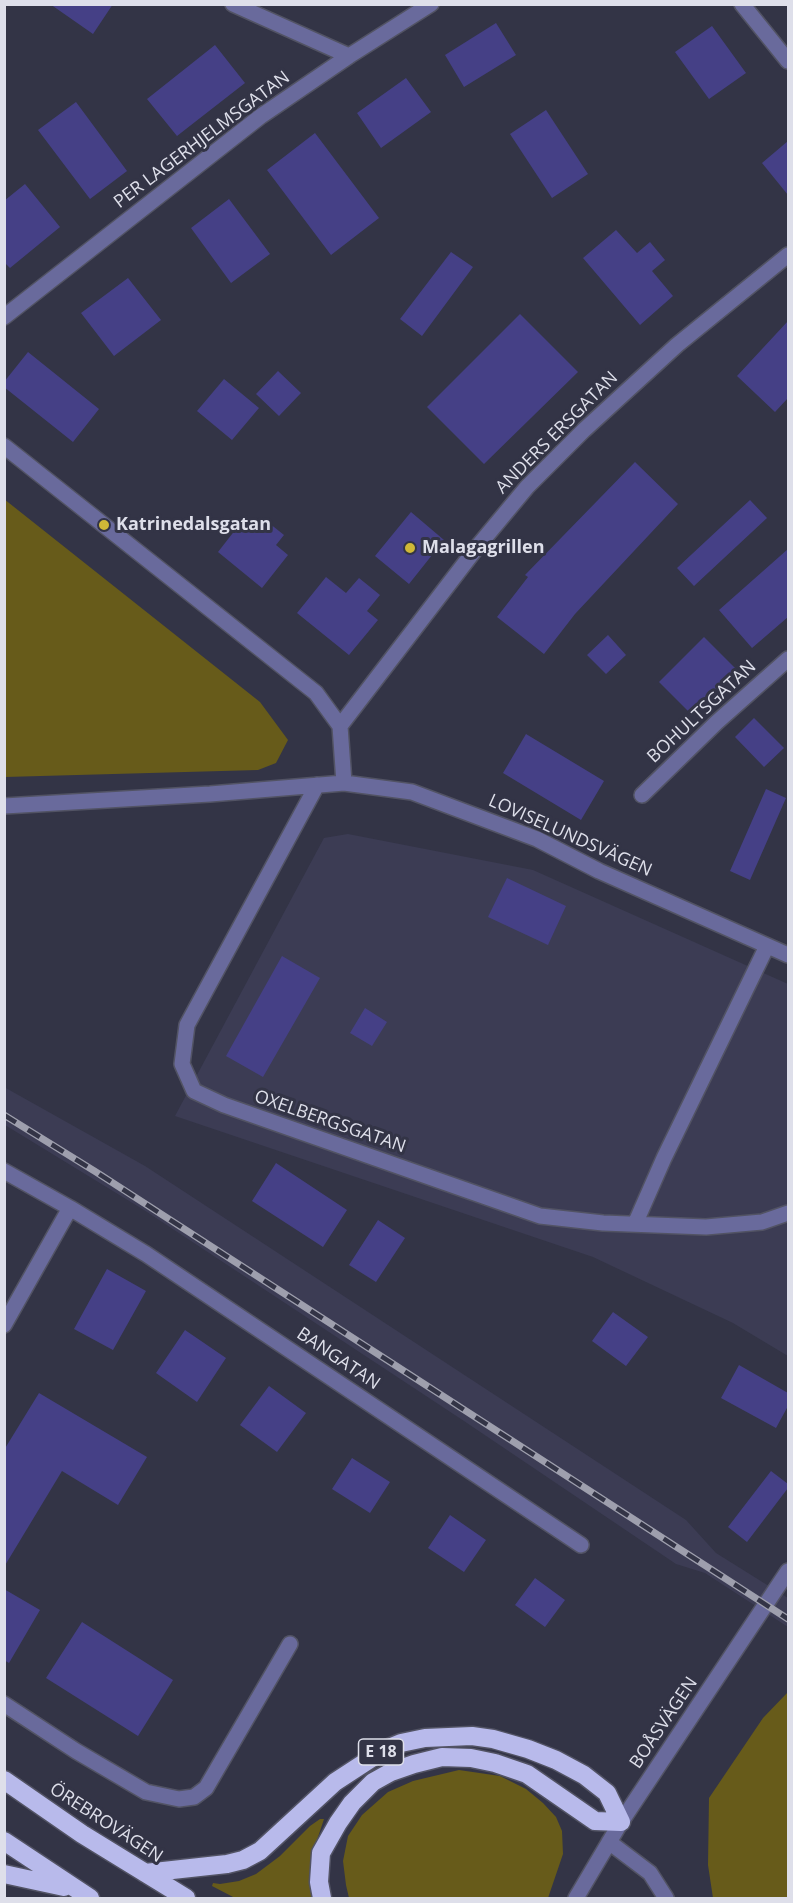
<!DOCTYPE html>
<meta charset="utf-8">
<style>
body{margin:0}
#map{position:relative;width:793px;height:1903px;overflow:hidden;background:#333446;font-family:"Open Sans",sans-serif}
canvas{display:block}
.frame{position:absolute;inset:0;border:6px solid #dedfea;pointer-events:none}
</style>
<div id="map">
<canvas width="793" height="1903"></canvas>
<div class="frame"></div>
</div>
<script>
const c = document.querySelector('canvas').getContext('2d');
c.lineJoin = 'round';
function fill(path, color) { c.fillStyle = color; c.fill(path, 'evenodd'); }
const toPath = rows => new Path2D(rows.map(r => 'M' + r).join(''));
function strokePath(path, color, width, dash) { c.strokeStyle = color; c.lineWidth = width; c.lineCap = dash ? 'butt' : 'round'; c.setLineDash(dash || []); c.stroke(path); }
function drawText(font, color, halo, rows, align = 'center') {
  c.font = font + ' "Open Sans",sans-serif'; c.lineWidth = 6; c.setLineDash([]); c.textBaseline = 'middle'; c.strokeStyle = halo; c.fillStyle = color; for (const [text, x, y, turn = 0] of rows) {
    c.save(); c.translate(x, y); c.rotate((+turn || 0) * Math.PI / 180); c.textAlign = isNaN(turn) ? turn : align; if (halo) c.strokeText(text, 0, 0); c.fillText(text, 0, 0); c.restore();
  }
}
fill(toPath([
 [348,834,533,870,788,984,788,1356,733,1323,593,1257,175,1116,324,838],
 [4,1087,145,1166,686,1520,716,1553,788,1598,788,1627,705,1573,676,1564,464,1421,144,1210,5,1125]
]), '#3c3c54');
fill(toPath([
 [4,499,260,702,288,740,276,763,258,770,5,777],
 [788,1692,788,1898,713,1898,708,1865,709,1798,763,1718],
 [459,1770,500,1776,526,1789,543,1803,556,1817,562,1831,563,1854,548,1898,349,1898,346,1885,343,1861,348,1836,362,1815,388,1792,413,1781],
 [320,1819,324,1819,316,1843,312,1878,316,1898,235,1898,212,1886,213,1883,220,1884,239,1881,256,1874,280,1856,310,1826]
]), '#675b1a');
fill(toPath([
 [50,4,113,4,93,34],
 [496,23,516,55,464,87,445,55],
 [712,26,746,73,709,99,675,52],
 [215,45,245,83,177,136,147,99],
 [406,78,431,112,381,148,357,113],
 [76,102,127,171,90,199,38,130],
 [546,110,588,174,552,198,510,134],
 [315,133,379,218,331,255,267,170],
 [788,141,788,195,762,163],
 [25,184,60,227,10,268,4,262,4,201],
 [229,199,270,254,231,283,191,228],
 [616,230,637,253,650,242,665,260,652,271,673,296,640,325,583,258],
 [451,252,473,267,422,336,400,319],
 [128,278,161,320,114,356,81,313],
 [520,314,578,372,484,464,427,407],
 [788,321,788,398,775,412,737,376],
 [28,352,99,409,73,442,4,387,4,382],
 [278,371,301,393,279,416,256,394],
 [224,379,259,408,232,440,197,411],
 [635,462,678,504,575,614,544,654,497,617,528,577,525,575],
 [750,500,767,518,694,586,677,568],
 [411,512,444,540,409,584,375,556],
 [264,519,284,535,276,545,288,555,262,588,218,552,243,520,256,530],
 [788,549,788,617,752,648,719,610],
 [326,577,346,593,359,578,380,595,367,611,378,620,349,655,297,613],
 [608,635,626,655,606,674,587,655],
 [704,637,736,669,691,714,659,682],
 [754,718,784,748,764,767,735,737],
 [526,734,604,781,581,820,503,773],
 [766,789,786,798,750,880,730,871],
 [507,878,566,906,548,945,488,917],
 [282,956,320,978,263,1077,226,1056],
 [365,1008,387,1022,372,1046,350,1033],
 [276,1163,347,1210,323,1247,252,1201],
 [378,1220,405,1238,376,1282,349,1265],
 [107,1269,146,1291,113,1350,74,1329],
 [613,1312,648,1337,626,1366,592,1341],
 [185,1330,226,1358,197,1402,156,1373],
 [739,1365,788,1393,788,1406,776,1428,721,1398],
 [269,1386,306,1413,277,1452,240,1425],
 [39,1393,147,1457,118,1505,62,1471,4,1567,4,1450],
 [352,1458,390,1482,370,1513,332,1489],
 [771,1471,788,1484,788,1488,747,1542,728,1527],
 [450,1515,486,1540,464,1572,428,1548],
 [535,1578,565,1600,545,1627,515,1605],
 [4,1589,40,1610,9,1663,4,1660],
 [82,1622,173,1680,138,1736,46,1678]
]), '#454086');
const minor = toPath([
 [233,4,349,56],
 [742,4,788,61],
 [4,317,261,116,349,56,431,4],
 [4,446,316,693,340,726,344,783],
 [340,726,478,546,527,487,584,430,677,345,788,255],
 [317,785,187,1025,182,1064,194,1091,224,1105,540,1216,603,1223,706,1227,762,1222,788,1213],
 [642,795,717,722,788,659],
 [4,806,210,794,344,783,412,792,537,839,599,871,788,955],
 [4,1171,70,1208,146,1254,581,1545],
 [635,1224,664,1158,767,946],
 [4,1325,70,1208],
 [4,1704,76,1751,146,1792,179,1799,194,1797,206,1788,290,1644],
 [609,1842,650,1873,666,1898],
 [576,1898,621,1822,788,1571]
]);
const highway = toPath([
 [4,1780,82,1834,186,1898],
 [4,1841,90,1898],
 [145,1873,227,1864,243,1860,260,1851,335,1782,384,1750,401,1743,425,1738,472,1736,493,1739,528,1749,556,1760,584,1775,607,1793,621,1822,595,1821,527,1774,495,1763,471,1758,442,1757,414,1764,391,1772,373,1782,352,1803,338,1823,321,1853,319,1882,322,1898],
 [4,1874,64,1887]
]);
strokePath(minor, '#525364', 18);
strokePath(highway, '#525364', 21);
strokePath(minor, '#696a9c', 15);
strokePath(highway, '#b8baeb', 18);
const rail = toPath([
 [4,1115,96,1172,788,1619]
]);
strokePath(rail, '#9e9fad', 7);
strokePath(rail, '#333446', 4.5, [14]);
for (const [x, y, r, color] of [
 [104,525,6,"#d0b837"],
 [410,548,6,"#d0b837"]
]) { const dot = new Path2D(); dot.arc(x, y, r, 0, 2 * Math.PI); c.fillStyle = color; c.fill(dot); strokePath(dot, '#333446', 2); }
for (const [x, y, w] of [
 [381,1752,45]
]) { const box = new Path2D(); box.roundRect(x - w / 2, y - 13, w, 26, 4.5); c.fillStyle = '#333446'; c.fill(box); strokePath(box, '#dedfea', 1.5); }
drawText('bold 16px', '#dedfea', null, [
 ["E 18",381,1752]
]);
drawText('18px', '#dedfea', '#333446', [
 ["PER LAGERHJELMSGATAN",202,140,-37],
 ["ANDERS ERSGATAN",557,433,-45],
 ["BOHULTSGATAN",702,712,-43],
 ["LOVISELUNDSVÄGEN",570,836,24],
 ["OXELBERGSGATAN",330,1122,19],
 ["BANGATAN",338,1359,34],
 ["BOÅSVÄGEN",664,1723,-56],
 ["ÖREBROVÄGEN",106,1823,33]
]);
drawText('bold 18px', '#dedfea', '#333446', [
 ["Katrinedalsgatan",116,525],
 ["Malagagrillen",422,548]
], 'left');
</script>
